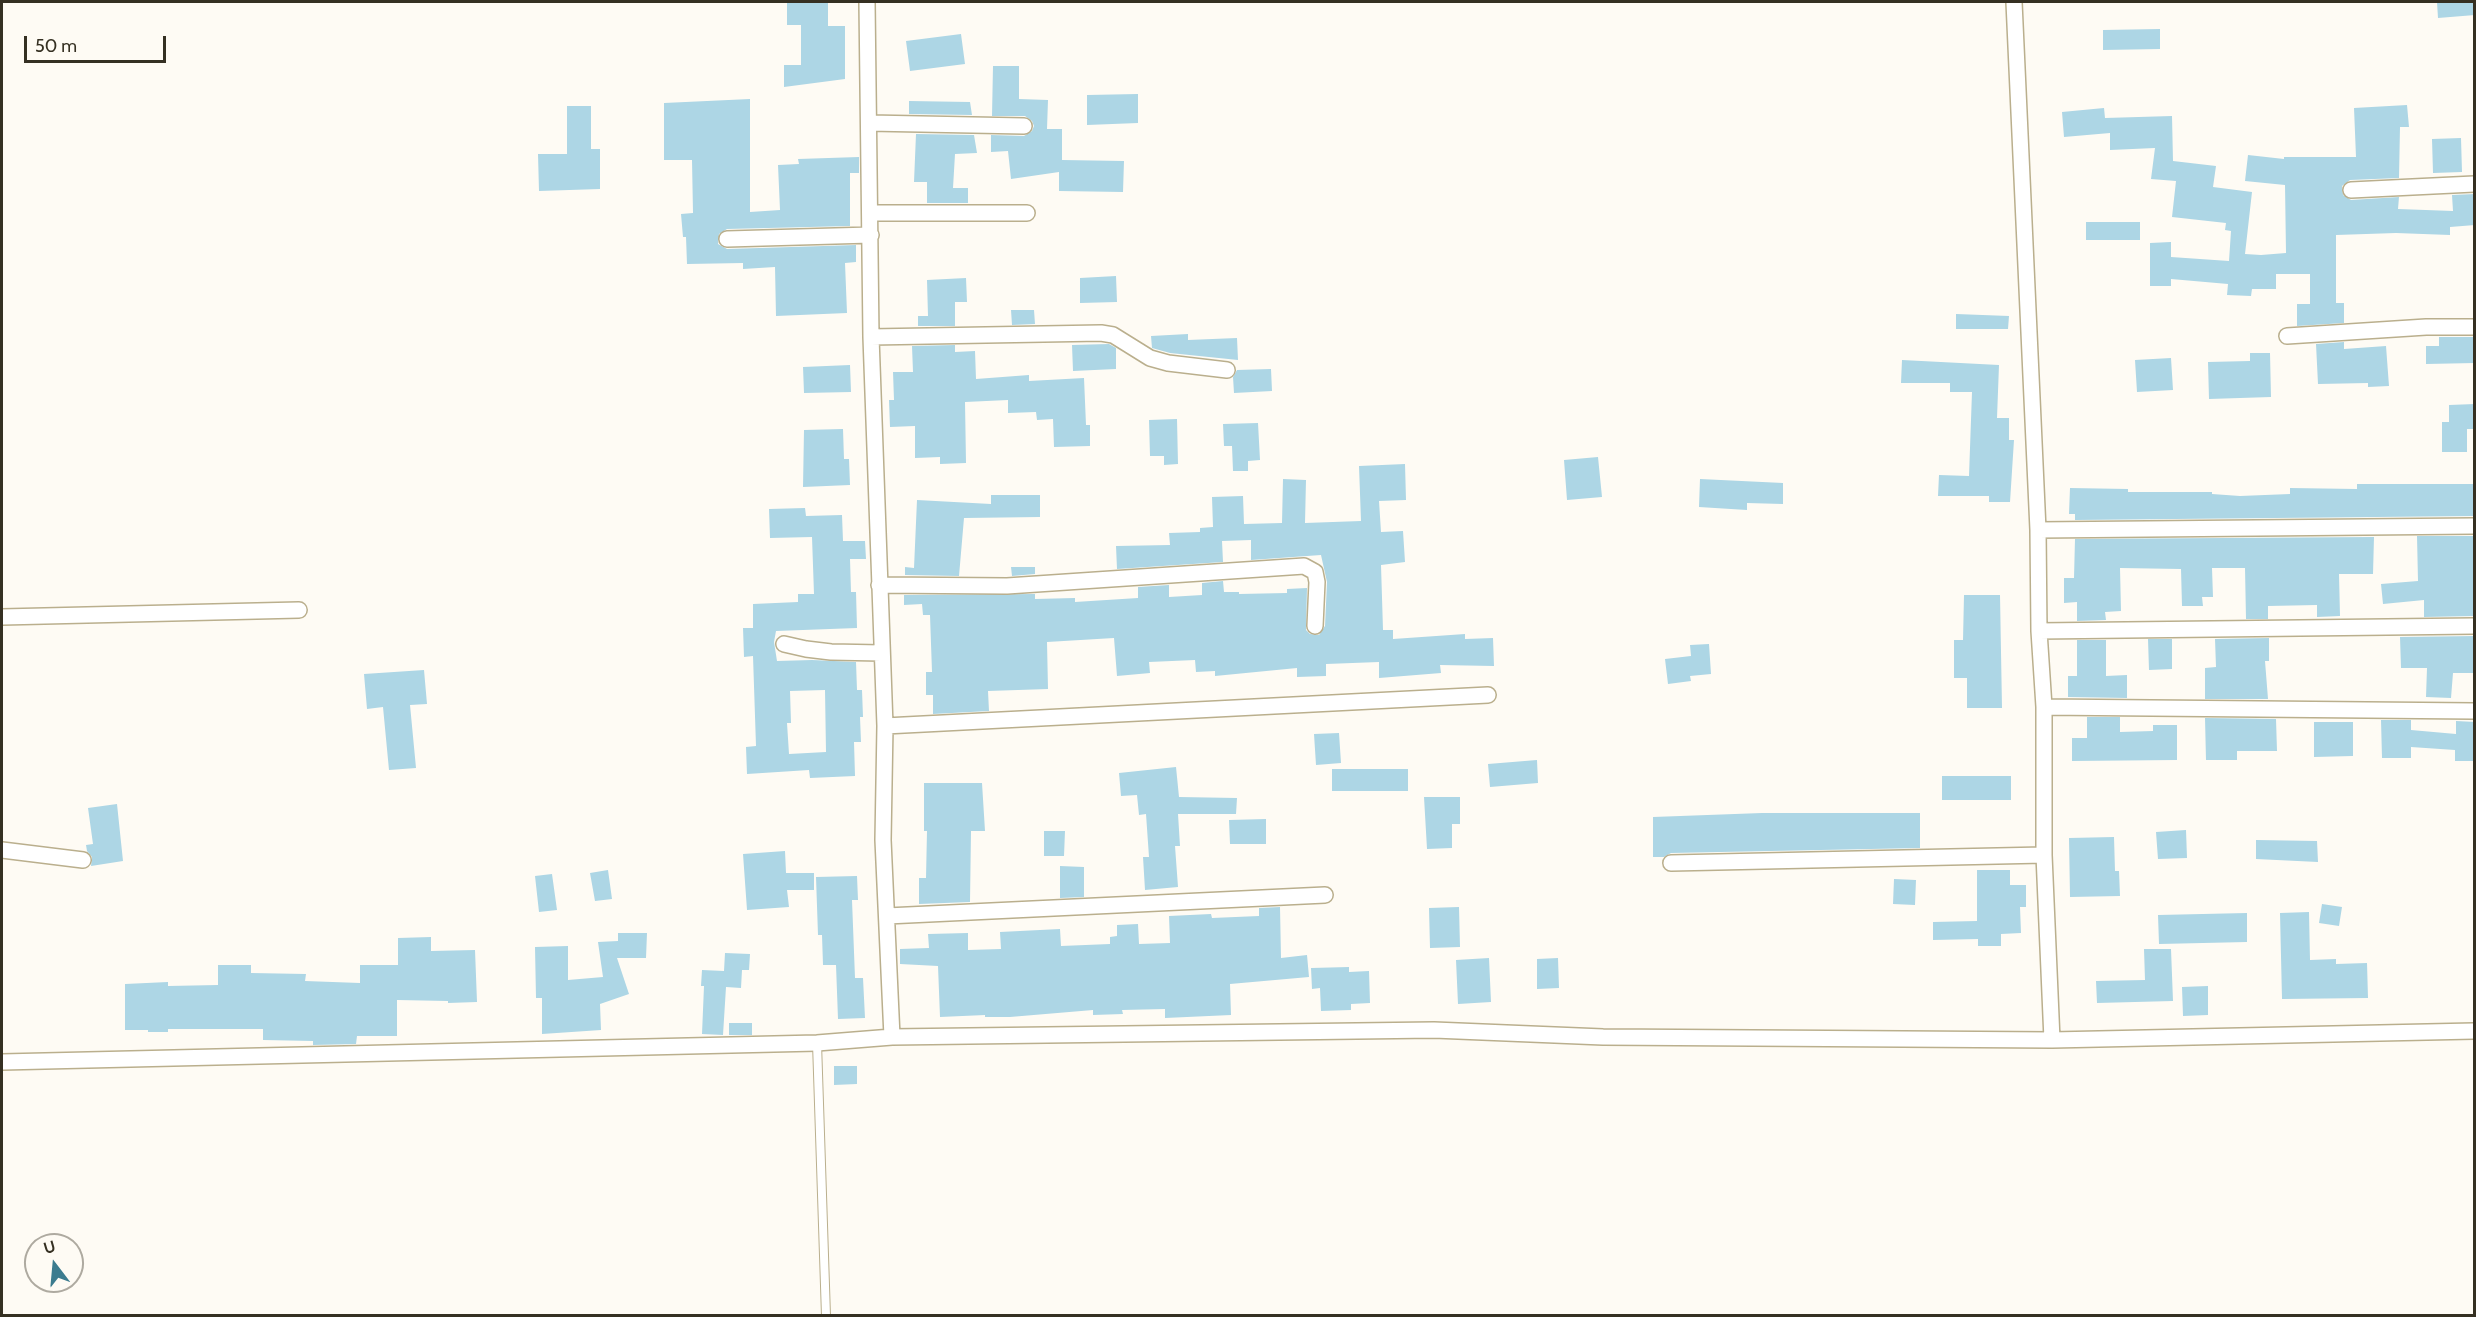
<!DOCTYPE html>
<style>
body{margin:0}
#map{position:relative;width:2476px;height:1317px;overflow:hidden;background:#fefbf4;font-family:Cabin,sans-serif}
canvas{display:block}
.frame{position:absolute;inset:0;border:3px solid #353022;pointer-events:none}
.north{position:absolute;left:24px;top:1233px;width:60px;height:60px;box-sizing:border-box;background:#fefbf4;border:2px solid #aeaaa0;border-radius:50%;rotate:344deg;font-size:16px;font-weight:700;line-height:24px;text-align:center;color:#353022}
.north::after{content:'';display:block;margin:auto;width:21px;height:27px;background:#3c7c8f;clip-path:polygon(50% 0,100% 100%,50% 72%,0 100%)}
.scale{position:absolute;left:24px;top:36px;width:142px;height:27px;box-sizing:border-box;border:3px solid #353022;border-top:0;padding-left:8px;font-size:18px;line-height:21px;white-space:nowrap;color:#353022;-webkit-text-stroke:4px #fefbf4;paint-order:stroke}
</style>
<div id="map">
<canvas width="2476" height="1317"></canvas>
<div class="frame"></div>
<div class="north">U</div>
<div class="scale">50 m</div>
</div>
<script>
const c = document.querySelector('canvas').getContext('2d');
c.lineJoin = 'round';
function fill(path, color) { c.fillStyle = color; c.fill(path, 'evenodd'); }
const toPath = rows => new Path2D(rows.map(r => 'M' + r).join(''));
function strokePath(path, color, width, dash) { c.strokeStyle = color; c.lineWidth = width; c.lineCap = dash ? 'butt' : 'round'; c.setLineDash(dash || []); c.stroke(path); }
fill(toPath([
 [787,2,828,2,828,26,845,26,845,79,784,87,784,65,801,65,801,25,787,25],
 [2437,2,2475,2,2475,15,2438,18],
 [2160,29,2160,49,2103,50,2103,30],
 [961,34,965,64,910,71,906,41],
 [993,66,1019,66,1019,99,1048,100,1047,129,1062,129,1062,160,1124,161,1123,192,1059,191,1059,172,1011,179,1008,151,991,152,991,135,1024,136,1032,131,1034,126,1032,121,1025,116,992,116],
 [1138,94,1138,123,1087,125,1087,95],
 [750,99,750,212,780,210,778,165,799,164,798,159,859,157,859,173,850,173,850,226,727,229,719,234,718,244,727,249,856,245,856,262,845,263,847,313,776,316,775,267,743,269,743,263,687,264,686,237,683,237,681,214,693,213,692,160,664,160,664,103],
 [909,101,970,102,972,115,909,114],
 [2407,105,2409,127,2400,127,2399,178,2350,180,2342,186,2343,195,2351,200,2399,197,2398,209,2453,211,2452,195,2475,194,2475,225,2450,227,2450,235,2396,233,2336,235,2336,303,2344,303,2344,323,2297,326,2297,304,2310,304,2310,274,2276,274,2276,289,2252,289,2251,296,2227,295,2228,284,2171,279,2171,286,2150,286,2150,243,2171,242,2171,257,2229,261,2231,231,2225,230,2226,223,2172,217,2176,181,2151,179,2155,148,2110,150,2110,133,2064,137,2062,112,2104,108,2105,118,2172,116,2173,161,2216,166,2213,187,2252,192,2245,254,2261,255,2286,253,2285,185,2245,181,2248,155,2284,159,2284,157,2356,157,2354,108],
 [567,106,591,106,591,149,600,149,600,189,539,191,538,154,567,154],
 [916,134,974,135,977,153,955,154,953,188,968,188,968,203,927,203,927,182,914,182],
 [2461,138,2462,172,2433,173,2432,139],
 [2086,222,2140,222,2140,240,2086,240],
 [1116,276,1117,302,1080,303,1080,278],
 [966,278,967,302,955,302,955,326,918,326,918,316,928,316,927,280],
 [1011,310,1034,310,1035,324,1012,325],
 [1956,314,2009,316,2008,329,1956,329],
 [1188,334,1188,340,1237,338,1238,360,1170,353,1152,348,1151,336],
 [2439,337,2475,337,2475,363,2426,364,2426,346,2439,346],
 [2344,342,2344,349,2386,346,2389,386,2368,387,2368,383,2318,384,2316,344],
 [1109,344,1116,348,1116,369,1073,371,1072,345],
 [955,345,955,352,975,351,976,379,1029,375,1029,381,1084,378,1086,425,1090,425,1090,446,1054,447,1053,419,1037,420,1036,412,1008,413,1008,400,965,402,966,463,940,464,940,457,915,458,915,426,890,427,889,400,894,400,893,372,913,372,912,346],
 [2250,353,2270,353,2271,397,2209,399,2208,362,2250,361],
 [2171,358,2173,390,2137,392,2135,360],
 [1902,360,1999,365,1997,418,2009,418,2009,440,2014,440,2010,502,1989,502,1989,496,1938,496,1939,475,1969,476,1972,392,1950,392,1950,383,1901,383],
 [850,365,851,392,804,393,803,367],
 [1271,369,1272,391,1234,393,1233,377,1237,370],
 [2475,404,2475,429,2467,429,2467,452,2442,452,2442,422,2449,422,2449,405],
 [1177,419,1178,464,1164,465,1164,456,1150,456,1149,420],
 [1258,423,1260,460,1248,461,1248,471,1233,471,1232,446,1224,446,1223,424],
 [843,429,844,459,849,459,850,485,803,487,804,430],
 [1598,457,1602,497,1567,500,1564,460],
 [1405,464,1406,500,1379,501,1381,532,1403,531,1405,562,1381,565,1383,630,1393,630,1393,639,1465,634,1465,639,1493,638,1494,666,1440,665,1441,673,1379,678,1379,662,1326,664,1326,676,1297,677,1297,668,1215,676,1215,671,1196,672,1195,660,1149,662,1150,673,1117,676,1114,638,1047,642,1048,689,988,691,989,711,933,714,933,695,926,695,926,672,932,672,930,615,923,615,922,604,904,605,904,595,1035,594,1035,599,1075,598,1075,602,1138,598,1138,587,1169,585,1169,597,1202,595,1202,583,1223,581,1224,592,1239,592,1239,594,1287,593,1287,589,1307,588,1306,630,1310,634,1319,635,1325,626,1327,582,1321,555,1251,560,1251,540,1222,541,1223,562,1117,569,1116,546,1170,545,1169,533,1200,532,1200,528,1213,527,1212,497,1243,496,1244,524,1282,523,1283,479,1306,480,1305,523,1361,521,1359,466],
 [1700,479,1783,483,1783,504,1747,503,1747,510,1699,507],
 [2357,484,2475,484,2475,516,2075,520,2075,514,2069,514,2070,488,2128,489,2128,492,2212,492,2212,494,2240,496,2290,494,2290,488,2357,489],
 [991,495,1040,495,1040,517,964,518,959,576,905,575,905,567,914,568,917,500,991,504],
 [805,508,806,516,842,515,843,541,865,541,866,559,850,559,851,592,856,592,857,628,776,631,774,642,777,661,812,660,856,662,857,690,862,690,863,717,860,717,861,742,854,742,855,776,810,778,809,770,747,774,746,747,756,746,753,656,744,657,743,628,753,628,753,604,798,602,798,594,814,594,812,537,770,538,769,509],
 [825,690,826,752,789,754,787,723,791,723,790,691],
 [2417,536,2475,536,2475,616,2424,617,2424,600,2383,604,2381,584,2418,581],
 [2374,537,2373,574,2339,574,2340,616,2317,617,2317,605,2268,606,2268,619,2246,619,2245,568,2212,568,2213,597,2202,597,2203,606,2182,606,2181,569,2120,568,2121,611,2105,612,2106,620,2077,621,2077,602,2064,603,2064,578,2074,578,2075,539],
 [1011,567,1035,567,1035,574,1012,576],
 [1964,595,2000,595,2002,708,1967,708,1967,678,1954,678,1954,640,1963,640],
 [2475,636,2475,673,2453,673,2451,698,2426,697,2427,668,2401,668,2400,637],
 [2269,638,2269,661,2265,661,2268,699,2205,699,2205,668,2216,667,2215,639],
 [2148,639,2172,639,2172,669,2149,670],
 [2077,640,2106,640,2106,676,2127,675,2127,698,2068,697,2068,676,2077,676],
 [1709,644,1711,674,1690,676,1691,681,1668,684,1665,659,1691,656,1690,645],
 [424,670,427,704,410,705,416,768,389,770,383,707,367,709,364,674],
 [2087,717,2120,717,2120,732,2153,731,2153,725,2177,725,2177,760,2072,761,2072,738,2087,738],
 [2205,718,2276,719,2277,751,2237,751,2237,760,2206,760],
 [2381,720,2411,720,2411,730,2456,734,2456,721,2475,722,2475,761,2455,761,2455,750,2411,747,2411,758,2382,758],
 [2314,722,2353,722,2353,756,2314,757],
 [1339,733,1341,763,1316,765,1314,734],
 [1537,760,1538,783,1490,787,1488,764],
 [1176,767,1179,797,1237,798,1236,814,1178,814,1180,846,1175,846,1178,887,1145,890,1143,857,1149,857,1146,814,1139,815,1137,795,1121,796,1119,773],
 [1332,769,1408,769,1408,791,1332,791],
 [1942,776,2011,776,2011,800,1942,800],
 [924,783,982,783,985,831,971,831,970,902,919,904,919,878,926,878,927,831,924,831],
 [1424,797,1460,797,1460,824,1452,824,1452,848,1427,849],
 [117,804,123,861,91,866,92,857,87,851,86,845,93,844,88,808],
 [1762,813,1920,813,1920,848,1671,853,1664,857,1653,857,1653,817],
 [1266,819,1266,844,1230,844,1229,820],
 [2186,830,2187,858,2158,859,2156,832],
 [1044,831,1065,831,1064,856,1044,856],
 [2114,837,2115,871,2119,871,2120,896,2070,897,2069,838],
 [2256,840,2317,841,2318,862,2256,859],
 [785,851,786,873,814,873,814,890,787,890,789,907,747,910,743,854],
 [1060,866,1084,867,1084,897,1060,898],
 [608,870,612,899,595,901,590,873],
 [1977,870,2010,870,2010,885,2026,885,2026,907,2020,907,2021,933,2001,934,2001,946,1978,946,1978,939,1933,940,1933,922,1977,921],
 [552,874,557,910,539,912,535,876],
 [857,876,858,900,852,900,855,978,863,978,865,1018,838,1019,836,965,823,965,822,935,818,935,816,877],
 [1894,879,1916,880,1915,905,1893,904],
 [2322,904,2342,907,2339,926,2319,923],
 [1280,907,1281,958,1307,955,1309,977,1230,984,1231,1015,1165,1018,1165,1009,1122,1010,1123,1014,1093,1015,1093,1010,1010,1017,985,1017,985,1015,940,1017,938,966,900,964,900,949,929,948,928,934,968,933,968,950,1001,949,1000,932,1060,929,1061,946,1110,944,1110,937,1117,936,1117,925,1138,924,1139,944,1170,943,1169,916,1211,914,1212,918,1259,916,1259,908],
 [1459,907,1460,947,1430,948,1429,908],
 [2309,912,2310,960,2336,959,2336,964,2367,963,2368,998,2282,999,2280,913],
 [2247,913,2247,942,2159,944,2158,915],
 [618,933,647,933,646,958,617,958,629,994,600,1004,601,1030,542,1034,542,998,536,998,535,947,568,946,568,980,603,977,598,942,618,941],
 [431,937,431,951,475,950,477,1002,448,1003,448,1001,397,1000,397,1036,357,1036,356,1044,313,1045,313,1041,263,1040,263,1029,168,1029,168,1032,148,1032,148,1030,125,1030,125,984,168,982,168,986,218,985,218,965,251,965,251,973,306,974,305,981,360,983,360,965,398,965,398,938],
 [2144,949,2171,949,2173,1001,2097,1003,2096,981,2145,980],
 [725,953,750,954,749,970,742,970,741,988,726,987,723,1035,702,1034,704,986,701,986,702,970,724,971],
 [1489,958,1491,1002,1458,1004,1456,960],
 [1558,958,1559,988,1537,989,1537,959],
 [1349,967,1349,972,1369,971,1370,1003,1351,1004,1351,1010,1321,1011,1320,988,1312,989,1311,968],
 [2208,986,2208,1015,2183,1016,2182,987],
 [729,1023,752,1023,752,1035,729,1035],
 [834,1066,857,1066,857,1084,834,1085]
]), '#add6e5');
const lane = toPath([
 [817,1043,826,1316]
]);
const street = toPath([
 [867,2,871,337,885,726,883,840,892,1037],
 [2014,2,2038,530,2039,631,2044,707,2044,855,2052,1040],
 [869,123,1024,126],
 [2351,190,2474,184],
 [870,213,1027,213],
 [727,239,871,235],
 [2287,336,2426,327,2474,327],
 [871,337,1101,333,1113,335,1150,358,1168,363,1227,370],
 [2038,530,2474,526],
 [879,585,1007,586,1304,566,1315,572,1317,582,1315,626],
 [2,617,299,610],
 [2039,631,2474,626],
 [784,644,806,649,831,652,881,653],
 [2044,707,2474,711],
 [885,726,1488,695],
 [2,850,83,860],
 [1671,863,2044,855],
 [887,916,1325,895],
 [2,1062,817,1043,892,1037,1434,1030,1603,1037,2052,1040,2474,1031]
]);
strokePath(lane, '#baaf8d', 10);
strokePath(street, '#baaf8d', 18);
strokePath(lane, '#fff', 8);
strokePath(street, '#fff', 15);
</script>
